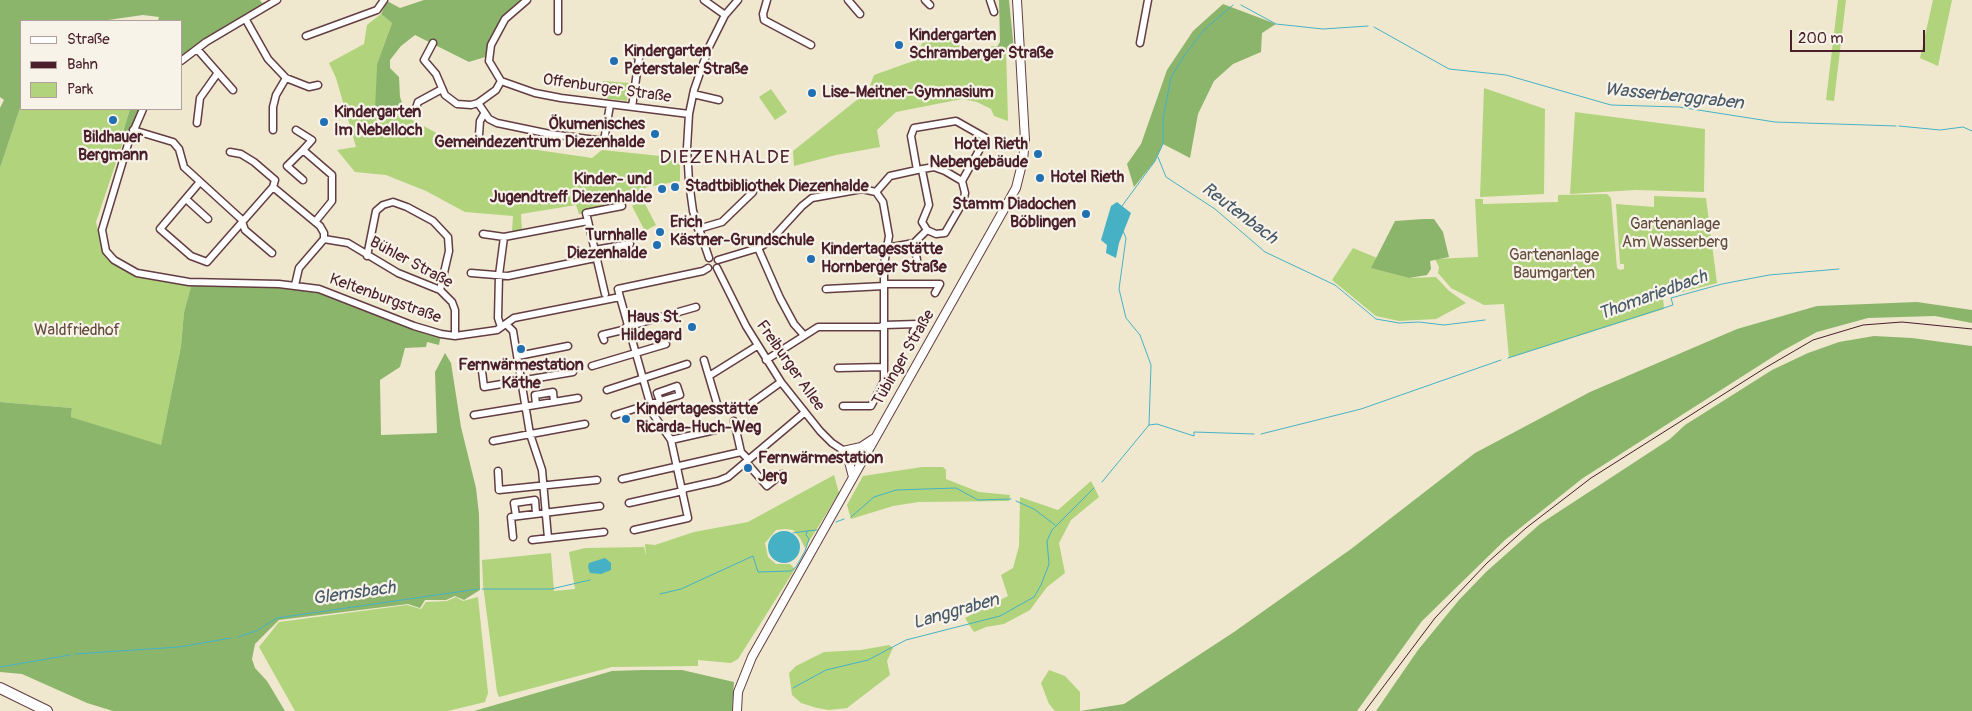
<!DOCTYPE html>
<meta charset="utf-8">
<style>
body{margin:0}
#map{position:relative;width:1972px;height:711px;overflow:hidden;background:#efe8ce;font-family:Pangolin,sans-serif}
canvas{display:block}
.legend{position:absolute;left:20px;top:20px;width:162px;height:90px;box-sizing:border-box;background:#f7f3e8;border:1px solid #b29e9c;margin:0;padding:6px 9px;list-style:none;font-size:15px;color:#4a1f2b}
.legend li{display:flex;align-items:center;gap:10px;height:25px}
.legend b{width:25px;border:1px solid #b29e9c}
.scale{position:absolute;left:1790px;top:30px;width:135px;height:22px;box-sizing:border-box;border:2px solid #4a1f2b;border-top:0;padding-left:6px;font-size:15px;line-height:18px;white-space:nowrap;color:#4a1f2b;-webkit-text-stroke:4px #f7f3e8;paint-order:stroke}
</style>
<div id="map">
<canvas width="1972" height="711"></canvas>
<ul class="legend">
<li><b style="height:6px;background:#fff"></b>Straße</li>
<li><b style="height:6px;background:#4a1f2b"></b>Bahn</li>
<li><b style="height:14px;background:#b0d37c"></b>Park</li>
</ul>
<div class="scale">200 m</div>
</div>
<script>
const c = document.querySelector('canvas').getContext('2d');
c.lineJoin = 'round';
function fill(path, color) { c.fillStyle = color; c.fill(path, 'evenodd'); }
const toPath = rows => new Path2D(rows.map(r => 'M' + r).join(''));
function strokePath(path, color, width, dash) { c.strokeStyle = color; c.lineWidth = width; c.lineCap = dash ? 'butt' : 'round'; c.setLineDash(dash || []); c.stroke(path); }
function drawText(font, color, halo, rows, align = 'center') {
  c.font = font + ' Pangolin,sans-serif'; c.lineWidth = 4.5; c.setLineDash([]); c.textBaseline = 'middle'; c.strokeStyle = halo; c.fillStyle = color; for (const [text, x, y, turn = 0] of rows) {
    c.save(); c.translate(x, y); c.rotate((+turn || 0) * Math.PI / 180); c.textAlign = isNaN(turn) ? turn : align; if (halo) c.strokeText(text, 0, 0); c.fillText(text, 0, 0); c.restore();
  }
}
fill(toPath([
 [1838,0,1846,0,1834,101,1826,100],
 [1933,0,1952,0,1938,66,1920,58],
 [381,14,392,23,377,64,376,110,405,116,455,143,462,139,592,158,602,150,680,158,680,181,647,187,624,200,622,206,579,214,576,205,521,214,522,231,512,232,513,216,465,212,426,191,386,175,355,172,337,150,356,147,336,78,329,63,364,44,367,25],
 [956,37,963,52,978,55,992,46,1006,47,1008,121,994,116,991,109,977,102,962,99,896,112,877,130,880,147,836,155,794,166,793,151,868,91,874,75,916,60,922,43],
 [603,81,629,83,627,101,601,98],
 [1484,88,1545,109,1544,194,1480,197],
 [771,89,787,112,775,120,759,97],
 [21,105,21,109,130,109,120,140,123,142,96,222,103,253,123,269,156,280,192,283,184,312,181,346,161,446,71,417,72,408,0,402,0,168],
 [1575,112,1705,129,1704,192,1636,190,1570,194],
 [1607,194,1611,198,1617,268,1620,270,1624,269,1624,264,1620,264,1616,204,1654,207,1654,196,1706,198,1717,283,1663,297,1664,309,1509,358,1504,304,1484,305,1451,288,1438,273,1439,267,1435,259,1478,257,1475,199,1483,199,1483,204,1558,202,1558,195],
 [643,200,656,225,645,231,632,206],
 [1353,248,1377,258,1372,268,1409,278,1436,277,1448,290,1466,303,1436,319,1399,321,1376,316,1332,280],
 [922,467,943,467,946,470,946,479,979,492,1010,495,1009,501,919,502,893,506,851,519,847,505,863,476],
 [834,475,839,493,805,548,800,538,793,530,785,529,776,530,765,543,768,557,776,564,790,564,795,569,738,659,731,663,698,660,698,666,612,667,499,697,497,692,483,585,482,560,551,553,554,591,575,589,569,552,585,548,644,547,646,556,645,544,655,545,694,532,748,522],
 [1091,481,1099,497,1071,520,1059,543,1065,573,1047,587,1030,610,1004,624,986,627,974,632,965,618,1008,596,1001,575,1013,568,1019,546,1020,497,1058,510],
 [456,597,463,601,478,597,488,693,485,702,448,711,295,711,259,647,279,622,407,605,421,609,426,602,447,601],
 [889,645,893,648,887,661,890,675,847,708,829,710,817,708,801,703,792,695,789,673,796,666,824,652,861,650],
 [1049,670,1065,676,1080,692,1080,711,1055,711,1049,704,1041,683]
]), '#b0d37c');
fill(toPath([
 [0,0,260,0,262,3,271,0,181,61,181,21,158,21,159,17,143,15,101,21,21,21,21,105,0,168,0,108,4,100,0,97],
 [424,0,522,0,504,17,492,35,485,57,469,62,415,35,401,46,390,60,390,68,399,77,400,97,406,114,375,110,377,64,392,23,381,14,387,1,400,8],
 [999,0,1009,0,1014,50,1006,51,1006,47,997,47,1000,42],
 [1223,4,1276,24,1262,33,1261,52,1233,64,1214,81,1198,114,1190,158,1163,144,1155,161,1134,187,1127,164,1141,144,1167,70,1193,31],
 [130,109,143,109,128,144,120,141],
 [1423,219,1434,219,1443,232,1449,257,1430,261,1431,269,1427,275,1409,278,1371,268,1395,221],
 [192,283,279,284,319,289,441,334,439,345,427,342,426,347,405,348,400,367,380,380,381,435,437,433,435,372,445,353,451,363,461,427,476,488,479,514,480,590,464,600,455,596,446,600,425,600,420,608,408,604,279,620,255,644,252,659,255,668,267,681,285,711,113,711,87,703,22,674,0,672,0,402,72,408,71,417,161,445,181,346,184,312],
 [1917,302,1972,310,1972,323,1935,316,1868,318,1817,332,1782,351,1583,478,1505,540,1422,621,1357,711,1080,711,1124,704,1234,632,1351,549,1475,453,1590,392,1737,329,1817,306],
 [1874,336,1912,338,1972,346,1972,711,1376,711,1418,650,1459,600,1486,572,1540,524,1670,439,1685,425,1772,370,1808,353,1839,342],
 [642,670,682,670,734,682,732,711,474,711,612,671]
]), '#8cb56c');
fill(toPath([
 [1117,202,1131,213,1119,243,1116,258,1106,253,1107,245,1101,240,1111,206],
 '768 547a16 16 0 1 1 32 0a16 16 0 1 1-32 0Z',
 [605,558,611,563,611,570,601,574,590,573,588,567,589,563]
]), '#46b1c5');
strokePath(toPath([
 [1241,5,1276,24,1323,29,1368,26],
 [1374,27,1449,69,1506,75,1611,105,1679,107,1775,122,1896,126],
 [1899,126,1940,130,1963,127,1972,131],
 [1158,157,1166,177,1215,209,1265,252,1335,285,1376,319,1399,323,1419,322,1444,325,1485,320],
 [1122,206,1155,161,1163,144,1163,119,1171,77,1186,53,1204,30,1233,5],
 [1508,358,1673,305,1671,298,1722,284,1769,275,1839,269],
 [1149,425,1157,424,1194,436,1194,432,1254,434],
 [1261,434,1361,409,1501,360],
 [1102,482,1149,425,1151,365,1140,335,1126,318,1119,289,1126,238,1123,231],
 [1016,501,1034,509,1055,525],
 [851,517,874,497,896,490,956,488,978,500,1011,499],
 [836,522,844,519],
 [793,533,807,531],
 [482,589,551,589,590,580],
 [660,594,681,589,753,556,758,572,791,571,796,567,805,551,809,539,806,535,807,531,817,530],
 [238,637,256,631,277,618,478,589],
 [75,654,179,647,231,638],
 [0,667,70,655],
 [793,688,826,670,868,660,906,640,1000,616,1034,597,1041,585,1049,564,1047,541,1052,530,1094,488]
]), '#46b1c5', 1);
const minor = toPath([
 [527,0,505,19,491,45,489,61,501,81,535,93,561,98,689,114],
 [704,0,725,15],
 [767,0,763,14,764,20,811,45],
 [848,0,860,14],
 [925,0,930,5],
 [990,0,994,12],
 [246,20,268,59,286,78,276,95,273,107,273,130],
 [558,31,558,0],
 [306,36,377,10,384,0],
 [433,43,424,60,436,74,445,95,457,104,471,105,478,103,496,90,501,81],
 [1140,43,1148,0],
 [197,49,233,90],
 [632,51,639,58,632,107],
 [181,61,206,42,277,0],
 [286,78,309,87,318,85],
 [693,94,719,100],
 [478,103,489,119,497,123,550,134,604,141,610,105],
 [143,109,128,144,102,230,106,251,114,260,137,273,189,282,279,284,319,289,414,326,441,334,455,336,497,330,514,318,620,297,618,289,703,271,708,268],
 [414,114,418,102,442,89],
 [197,123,200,98,217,74],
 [133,130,173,142,179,149,184,167,241,219,245,230,272,253],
 [296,130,312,140,303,150],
 [479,135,480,121,484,114],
 [230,152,241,154,254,162,275,180,273,187],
 [917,170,911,136,914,128,956,121,986,138,962,181],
 [303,180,287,166,303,150,332,175,332,201,315,222],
 [199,183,160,229,191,256,207,262,273,187,320,226,324,233,324,239,299,268,295,285],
 [876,192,890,176,917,170,934,167,945,171,962,181,965,193,963,202,945,233,936,234,927,230,922,222,929,205,922,170],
 [186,199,208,219],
 [588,221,586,213,622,206],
 [698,229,722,222,753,192],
 [483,234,504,237],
 [324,239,348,243,398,273,440,290,452,302,455,310,455,336],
 [914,243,917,260],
 [758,248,780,298,794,324,803,334],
 [886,248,914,243,927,230],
 [594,250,630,244],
 [367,256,376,211,383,205,393,202,407,207,433,221,448,237,449,251,440,290],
 [709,258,693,211,689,182,687,148,689,114,694,90,709,47,725,15,738,0],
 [718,260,758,248,770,241,802,206,812,198,862,189,876,192,883,202,889,236,884,265,884,381,871,406,843,406],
 [717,268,746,326,781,382,820,431,832,443,861,462],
 [471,273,508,276,595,258],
 [884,284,940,284,935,293],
 [826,289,884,286],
 [620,297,653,414,671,440,688,518,634,530],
 [506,324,513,331,530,434,542,470,548,538],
 [501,327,498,318,499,275,504,237,588,221,605,294],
 [626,327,696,307],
 [604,340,602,335,627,329],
 [518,356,568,346],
 [704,360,718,407],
 [766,360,818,327,880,327,884,325,918,324,913,332],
 [592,366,666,344],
 [838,368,884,367],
 [482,371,484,387,573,372],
 [709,376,757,346],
 [607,390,687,364],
 [536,404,535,395,553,392,554,402],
 [749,405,781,382],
 [474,415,578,398],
 [615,415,650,404,680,395,677,386,657,393,660,401],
 [734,421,741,452],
 [671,440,715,430],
 [493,441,585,424],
 [746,462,767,486,782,474],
 [498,471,499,490,597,480],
 [622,479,741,452,748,459],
 [682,489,718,481,728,477,804,413],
 [629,503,683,491],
 [516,516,514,503,535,500,536,514],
 [513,537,511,517,600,506],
 [532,540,604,532]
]);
const major = toPath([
 [843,451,861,447,873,439],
 [847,454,853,477],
 [737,711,738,692,752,657,1016,188,1023,160,1025,140,1017,0]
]);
const highway = toPath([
 [0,688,47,711]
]);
strokePath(minor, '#633d43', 9);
strokePath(major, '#633d43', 10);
strokePath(highway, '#633d43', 12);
strokePath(minor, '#fff', 6);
strokePath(major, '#fff', 8);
strokePath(highway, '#fff', 10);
strokePath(toPath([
 [1365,711,1435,618,1487,563,1526,528,1591,478,1765,368,1813,340,1863,325,1902,322,1972,329]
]), '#4a1f2b', 1);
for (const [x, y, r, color] of [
 [899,45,5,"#1f6fb2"],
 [614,61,5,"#1f6fb2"],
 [812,93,5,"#1f6fb2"],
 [113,120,5,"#1f6fb2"],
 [324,122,5,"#1f6fb2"],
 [655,134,5,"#1f6fb2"],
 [1038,154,5,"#1f6fb2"],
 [1040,178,5,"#1f6fb2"],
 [675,187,5,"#1f6fb2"],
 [662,189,5,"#1f6fb2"],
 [1086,214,5,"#1f6fb2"],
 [660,232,5,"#1f6fb2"],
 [657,245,5,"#1f6fb2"],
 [811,259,5,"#1f6fb2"],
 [692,327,5,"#1f6fb2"],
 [521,349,5,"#1f6fb2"],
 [626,419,5,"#1f6fb2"],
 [748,468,5,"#1f6fb2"]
]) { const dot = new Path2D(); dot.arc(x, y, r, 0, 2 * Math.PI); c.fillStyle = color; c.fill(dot); strokePath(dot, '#f7f3e8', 2); }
drawText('bold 16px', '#4a1f2b', '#f7f3e8', [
 ["Kindergarten",909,36],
 ["Schramberger Straße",909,54],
 ["Kindergarten",624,52],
 ["Peterstaler Straße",624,70],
 ["Lise-Meitner-Gymnasium",822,93],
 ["Kindergarten",334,113],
 ["Im Nebelloch",334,131],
 ["Ökumenisches",645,125,"right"],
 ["Gemeindezentrum Diezenhalde",645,143,"right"],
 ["Bildhauer",113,138,"center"],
 ["Bergmann",113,156,"center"],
 ["Hotel Rieth",1028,145,"right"],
 ["Nebengebäude",1028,163,"right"],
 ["Hotel Rieth",1050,178],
 ["Kinder- und",652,180,"right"],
 ["Jugendtreff Diezenhalde",652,198,"right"],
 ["Stadtbibliothek Diezenhalde",685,187],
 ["Stamm Diadochen",1076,205,"right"],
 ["Böblingen",1076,223,"right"],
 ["Erich",670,223],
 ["Kästner-Grundschule",670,241],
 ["Turnhalle",647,236,"right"],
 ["Diezenhalde",647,254,"right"],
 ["Kindertagesstätte",821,250],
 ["Hornberger Straße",821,268],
 ["Haus St.",682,318,"right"],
 ["Hildegard",682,336,"right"],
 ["Fernwärmestation",521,366,"center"],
 ["Käthe",521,384,"center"],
 ["Kindertagesstätte",636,410],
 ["Ricarda-Huch-Weg",636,428],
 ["Fernwärmestation",758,459],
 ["Jerg",758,477]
], 'left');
drawText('16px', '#4a1f2b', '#f7f3e8', [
 ["Offenburger Straße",607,89,8],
 ["Bühler Straße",411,263,28],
 ["Keltenburgstraße",385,299,20],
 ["Tübinger Straße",904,358,-60],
 ["Freiburger Allee",790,366,55]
]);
drawText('16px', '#644c3f', '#f7f3e8', [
 ["Gartenanlage",1675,225],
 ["Am Wasserberg",1675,243],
 ["Gartenanlage",1554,256],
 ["Baumgarten",1554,274],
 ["Waldfriedhof",77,331]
]);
drawText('italic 18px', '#485969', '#f7f3e8', [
 ["Wasserberggraben",1674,97,6],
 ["Reutenbach",1239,214,37],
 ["Thomariedbach",1653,296,-20],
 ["Glemsbach",354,594,-8],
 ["Langgraben",956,612,-16]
]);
c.letterSpacing = '1px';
drawText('19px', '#4a1f2b', '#f7f3e8', [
 ["DIEZENHALDE",725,158]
]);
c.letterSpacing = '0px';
</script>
